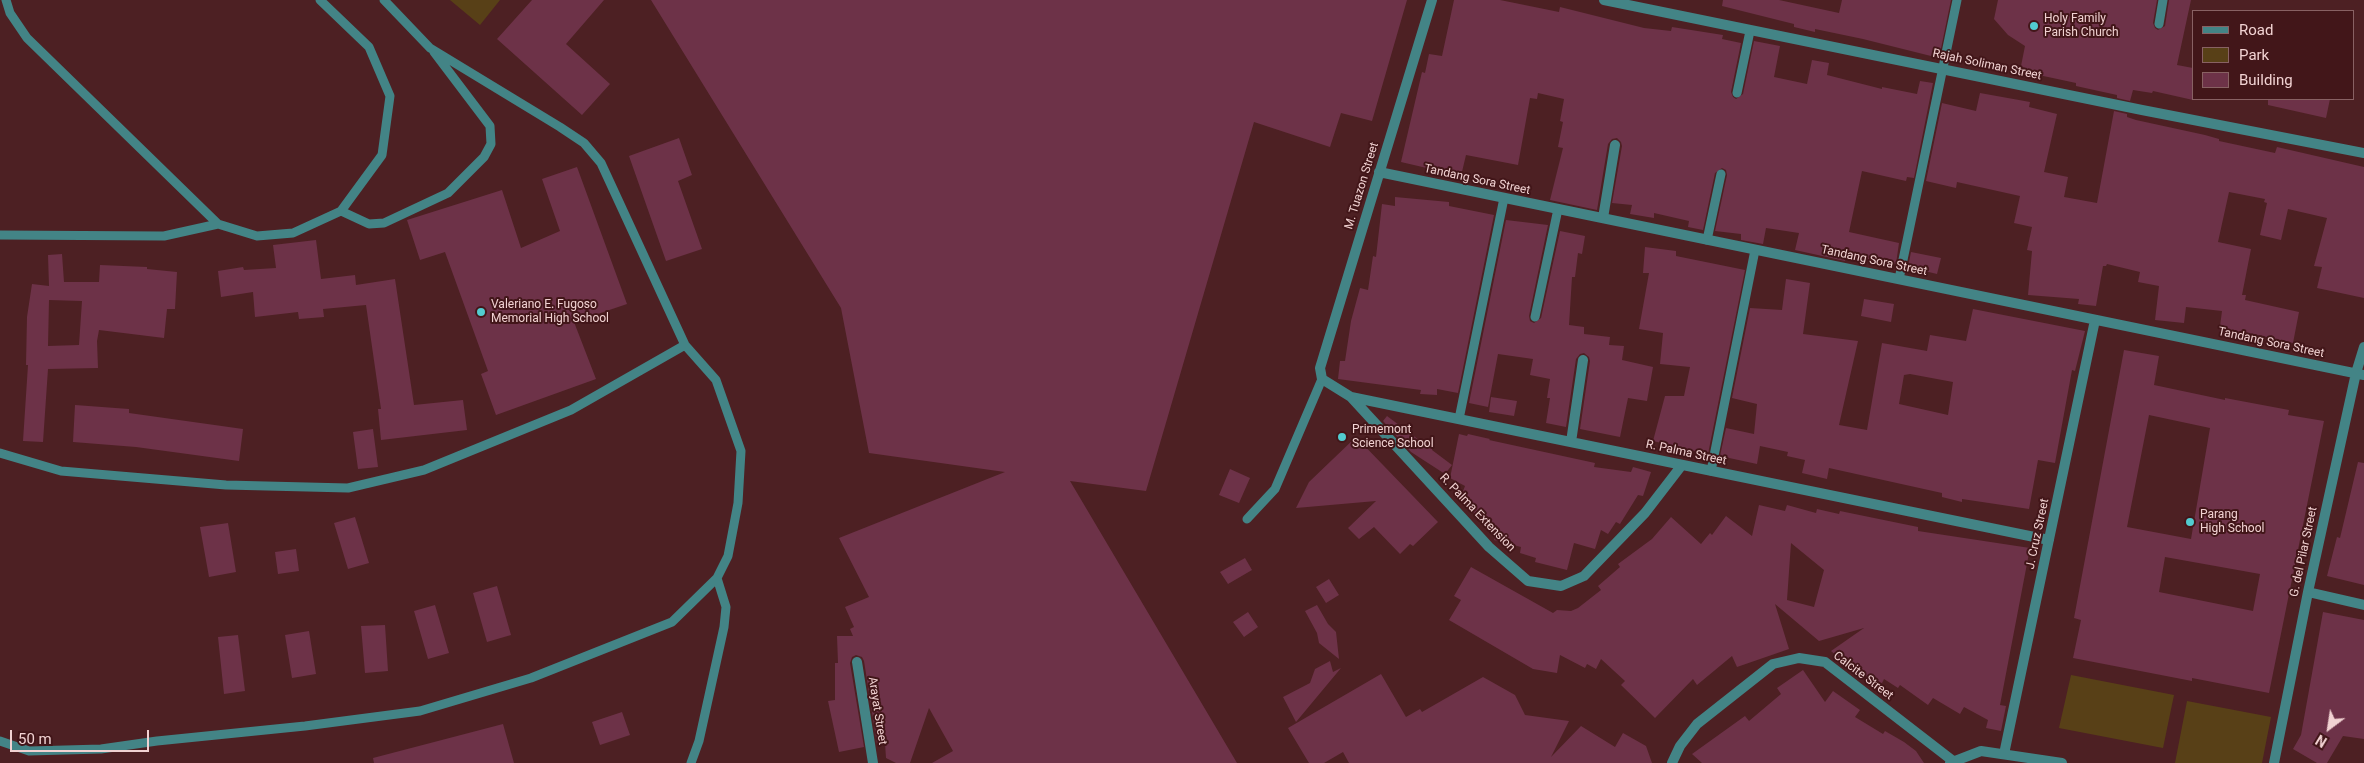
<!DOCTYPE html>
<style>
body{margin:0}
#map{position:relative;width:2364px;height:763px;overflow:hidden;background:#4d2023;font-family:Roboto,sans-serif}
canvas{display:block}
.legend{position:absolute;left:2192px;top:10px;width:162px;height:90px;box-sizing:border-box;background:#421619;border:1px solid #886163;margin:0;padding:6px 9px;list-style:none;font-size:15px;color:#f1d2d2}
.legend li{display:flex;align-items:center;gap:10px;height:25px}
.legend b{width:25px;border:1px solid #886163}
.north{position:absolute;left:2304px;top:703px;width:50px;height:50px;-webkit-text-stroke:4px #421619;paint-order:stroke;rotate:211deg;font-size:14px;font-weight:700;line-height:20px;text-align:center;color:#f1d2d2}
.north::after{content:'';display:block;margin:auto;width:18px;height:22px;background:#f1d2d2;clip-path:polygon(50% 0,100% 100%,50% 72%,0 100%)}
.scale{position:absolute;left:10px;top:730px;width:139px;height:22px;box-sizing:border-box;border:2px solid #f1d2d2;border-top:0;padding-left:6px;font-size:15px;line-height:18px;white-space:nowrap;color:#f1d2d2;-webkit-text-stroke:4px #421619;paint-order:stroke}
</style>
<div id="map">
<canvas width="2364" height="763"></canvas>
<ul class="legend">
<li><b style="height:6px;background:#438486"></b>Road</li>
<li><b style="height:14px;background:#584017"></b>Park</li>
<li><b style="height:14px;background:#6d3248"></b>Building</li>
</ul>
<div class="north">N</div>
<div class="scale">50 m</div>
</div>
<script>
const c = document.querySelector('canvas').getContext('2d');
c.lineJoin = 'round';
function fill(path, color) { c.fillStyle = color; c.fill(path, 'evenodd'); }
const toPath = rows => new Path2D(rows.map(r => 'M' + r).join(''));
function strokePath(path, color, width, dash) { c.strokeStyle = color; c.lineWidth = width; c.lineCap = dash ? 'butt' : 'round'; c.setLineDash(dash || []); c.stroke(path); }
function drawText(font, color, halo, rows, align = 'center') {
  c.font = font + ' Roboto,sans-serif'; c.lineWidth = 4; c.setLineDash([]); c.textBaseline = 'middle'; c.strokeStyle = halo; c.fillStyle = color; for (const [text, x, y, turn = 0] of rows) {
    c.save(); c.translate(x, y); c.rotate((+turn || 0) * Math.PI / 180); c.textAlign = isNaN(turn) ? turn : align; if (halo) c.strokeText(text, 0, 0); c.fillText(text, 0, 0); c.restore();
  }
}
fill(toPath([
 [450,0,500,0,480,25],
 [2071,675,2174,695,2163,748,2059,728],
 [2187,701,2271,717,2262,763,2175,763]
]), '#584017');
fill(toPath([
 [532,0,604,0,566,44,610,84,582,115,497,39],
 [651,0,1407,0,1372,121,1341,113,1330,147,1254,122,1146,491,1070,481,1237,763,932,763,953,751,929,708,910,763,896,763,886,758,885,743,877,744,864,661,862,657,856,655,852,657,850,663,864,747,839,752,828,701,835,700,835,663,838,663,837,636,853,636,850,629,854,627,845,607,869,597,839,538,1005,472,869,453,841,308],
 [1454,0,1500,0,1559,12,1560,7,1644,28,1671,31,1672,27,1723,35,1722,39,1741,43,1731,92,1733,97,1736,99,1743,94,1754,41,1780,46,1774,77,1807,84,1812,60,1829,63,1827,75,1882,89,1882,87,1917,94,1920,81,1933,83,1914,178,1907,177,1906,181,1862,171,1849,232,1899,243,1896,264,1846,255,1845,261,1795,250,1799,233,1766,228,1763,244,1741,240,1741,234,1715,231,1727,175,1726,170,1722,168,1715,173,1703,230,1688,227,1689,221,1654,213,1654,218,1630,214,1632,205,1612,203,1622,146,1621,142,1617,138,1612,139,1608,144,1597,210,1550,200,1563,148,1558,147,1563,122,1560,121,1564,99,1538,93,1537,99,1530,98,1518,165,1466,155,1461,176,1401,162,1422,72,1425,73,1429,54,1442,56],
 [1723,0,1779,0,1839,13,1842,0,1951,0,1939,58,1863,39,1815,29,1815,32,1794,27,1794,24,1722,6],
 [1998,0,2157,0,2153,23,2155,28,2158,30,2165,26,2169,0,2191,0,2177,65,2193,68,2193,100,2153,91,2152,93,2133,90,2130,101,2117,98,2117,95,2076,86,2076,83,2020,71,2025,46,2008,35,1994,19],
 [1980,93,2030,102,2029,107,2057,114,2044,172,2068,177,2064,197,2097,203,2114,111,2127,114,2127,117,2136,120,2205,135,2219,139,2219,141,2275,153,2277,147,2364,167,2364,298,2317,288,2322,267,2314,266,2327,218,2288,209,2281,240,2260,235,2267,203,2264,202,2265,199,2229,192,2218,242,2251,249,2242,295,2246,295,2245,300,2299,312,2293,343,2240,331,2239,337,2219,334,2222,311,2186,307,2184,323,2155,320,2159,286,2138,282,2140,272,2107,264,2106,266,2103,266,2096,306,2078,304,2079,299,2028,295,2032,251,2027,250,2032,227,2014,223,2020,196,1957,182,1956,188,1926,181,1942,103,1976,111],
 [2268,99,2330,99,2326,118,2268,105],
 [679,138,692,175,678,181,702,249,666,261,629,156],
 [577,167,627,304,574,322,596,379,496,415,481,374,488,371,445,252,420,260,407,220,502,190,521,248,560,231,542,179],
 [1395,197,1449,202,1449,206,1494,215,1458,393,1437,389,1437,395,1420,394,1421,390,1338,379,1340,361,1345,361,1351,321,1360,288,1368,290,1373,256,1376,257,1382,204,1395,206],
 [1506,220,1548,225,1529,316,1530,321,1534,323,1541,318,1560,231,1585,236,1582,254,1578,253,1575,277,1572,277,1569,325,1584,327,1584,334,1610,337,1609,345,1624,346,1622,360,1653,367,1647,401,1628,398,1620,437,1580,429,1590,361,1589,357,1584,353,1580,354,1576,359,1566,427,1546,423,1550,398,1547,398,1550,379,1530,375,1533,359,1498,354,1488,407,1469,403],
 [316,240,321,279,355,275,356,285,395,279,414,405,463,400,467,430,381,440,378,409,381,409,366,305,323,309,324,317,299,319,298,312,255,317,253,292,221,297,218,271,243,267,244,270,276,268,273,245],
 [1645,247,1676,251,1676,256,1745,270,1708,454,1653,441,1665,396,1684,396,1690,367,1660,364,1663,333,1639,329,1649,273,1643,273],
 [1911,252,1941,258,1937,274,1908,267],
 [62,254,64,282,99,282,100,265,147,267,147,269,177,272,175,309,167,309,164,338,99,330,97,341,98,368,48,369,43,442,23,441,28,365,26,365,27,317,32,284,49,286,48,255],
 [49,300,82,301,79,345,48,346],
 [1786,279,1810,283,1803,334,1858,341,1839,425,1867,430,1882,343,1927,351,1930,335,1966,341,1973,309,2085,331,2075,371,2072,370,2055,463,2038,460,2029,509,1962,499,1962,502,1942,497,1942,493,1829,468,1827,479,1802,473,1805,460,1787,456,1788,452,1760,446,1757,464,1720,456,1726,428,1754,434,1757,404,1732,398,1750,308,1782,310],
 [1910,374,1953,382,1948,415,1899,404,1904,375],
 [1864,299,1894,304,1891,322,1861,316],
 [2124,350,2159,356,2154,385,2225,400,2225,398,2289,410,2288,415,2324,421,2269,693,2192,678,2192,681,2073,658,2081,620,2074,618],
 [2149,415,2210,428,2191,539,2127,527],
 [2165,557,2260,574,2253,611,2159,592],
 [1491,397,1517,401,1514,416,1489,412],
 [75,405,129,409,129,413,243,429,239,461,136,447,73,442],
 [1387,416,1419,440,1420,439,1432,446,1432,450,1452,465,1445,474,1411,452,1383,421],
 [373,429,378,467,358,469,353,432],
 [1459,434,1467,436,1468,434,1490,439,1489,440,1595,463,1594,467,1631,472,1633,467,1651,472,1643,496,1638,495,1620,524,1616,522,1608,534,1601,530,1595,549,1574,543,1567,570,1535,562,1536,558,1520,553,1521,547,1494,540,1497,530,1472,512,1477,505,1460,499,1465,486,1450,478],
 [1356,437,1438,522,1413,546,1410,544,1400,554,1374,527,1359,539,1348,528,1376,501,1296,508,1309,482],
 [2358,462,2364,463,2364,585,2327,576,2337,537,2340,538],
 [1230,469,1250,478,1239,503,1219,495],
 [1759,505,1785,511,1787,505,1816,513,1817,509,1839,514,1840,511,1918,527,1918,531,2030,548,2000,705,2006,706,2001,731,1986,728,1988,720,1964,707,1960,714,1933,698,1928,705,1900,685,1898,688,1884,679,1881,685,1863,674,1861,677,1831,651,1864,628,1819,641,1775,604,1789,649,1737,667,1732,656,1697,685,1693,679,1655,718,1621,685,1625,681,1601,659,1596,669,1587,664,1585,668,1560,655,1557,673,1533,669,1449,620,1461,600,1454,596,1471,567,1553,613,1557,610,1571,611,1578,608,1601,590,1598,586,1620,567,1618,564,1652,539,1671,517,1701,544,1710,533,1712,535,1726,516,1752,536],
 [1791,543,1824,570,1814,607,1787,600],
 [355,517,369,563,348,569,334,523],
 [228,523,236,572,209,577,200,527],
 [296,549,299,571,278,574,275,552],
 [1245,558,1252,570,1228,584,1220,572],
 [1329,579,1339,595,1326,603,1316,587],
 [497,586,511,635,487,642,473,593],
 [435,605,449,653,428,659,414,611],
 [1317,605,1328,624,1336,632,1339,659,1319,643,1317,633,1305,611],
 [1248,612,1258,627,1244,637,1233,622],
 [2323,612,2364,620,2364,739,2343,736,2327,763,2317,763,2293,749,2301,735],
 [385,625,388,671,365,673,361,626],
 [309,631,316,674,292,678,285,635],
 [238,635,245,691,224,694,218,637],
 [1330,661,1333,672,1341,668,1296,722,1283,697,1310,683,1315,669],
 [1803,670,1825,702,1833,691,1860,710,1855,717,1883,734,1885,731,1904,742,1916,751,1924,763,1702,763,1692,754,1745,716,1749,721,1781,694,1777,688],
 [1381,674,1406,717,1420,709,1422,712,1483,677,1515,695,1525,715,1569,721,1551,757,1581,726,1615,747,1623,733,1646,746,1652,763,1349,763,1343,752,1324,763,1309,763,1288,728],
 [622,712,630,735,600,745,592,722],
 [503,724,514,763,374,763,373,758]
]), '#6d3248');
strokePath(toPath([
 [6,0,10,13,27,38,218,224],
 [320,0,369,47,390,96,382,155,341,211],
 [2159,24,2163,0],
 [1737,93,1750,31],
 [0,235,164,236,218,224,257,236,293,233,341,211,369,224,384,223,448,193,484,157,491,144,490,126,434,52],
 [1707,240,1721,174],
 [1899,279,1957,0],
 [1535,317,1558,209],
 [1459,419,1504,198],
 [0,453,61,471,226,485,348,488,424,470,571,410,685,345],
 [1711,471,1755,250],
 [1247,519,1275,489,1322,379],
 [0,741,29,751,101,749,157,741,305,726,420,711,531,678,672,622,717,578,728,556,738,503,741,451,716,380,685,345,601,163,584,143,560,127,430,48,384,0],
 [691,763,699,741,724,627,726,607,717,578]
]), '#438486', 9);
strokePath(toPath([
 [1432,0,1320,368,1322,379,1351,397,2049,540],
 [1604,0,2142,110,2364,153],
 [1379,172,2364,375],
 [1603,218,1615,145],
 [1351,397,1489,547,1528,581,1561,586,1584,576,1645,513,1682,465],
 [1571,442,1583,360],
 [2308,592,2364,605],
 [857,662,873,763],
 [2004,754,2095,320],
 [1672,763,1680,746,1697,724,1773,664,1799,658,1825,662,1953,761],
 [1950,763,1981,751,2062,763],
 [2274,763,2308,592,2356,373,2364,347]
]), '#438486', 10);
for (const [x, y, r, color] of [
 [2034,26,5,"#52ccd0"],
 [481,312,5,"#52ccd0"],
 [1342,437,5,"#52ccd0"],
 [2190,522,5,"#52ccd0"]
]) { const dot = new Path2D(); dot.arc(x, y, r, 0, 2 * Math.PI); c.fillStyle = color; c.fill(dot); strokePath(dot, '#421619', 2); }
drawText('12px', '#f1d2d2', '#421619', [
 ["Holy Family",2044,19],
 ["Parish Church",2044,33],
 ["Valeriano E. Fugoso",491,305],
 ["Memorial High School",491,319],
 ["Primemont",1352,430],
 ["Science School",1352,444],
 ["Parang",2200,515],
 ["High School",2200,529]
], 'left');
drawText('12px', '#f1d2d2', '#421619', [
 ["Rajah Soliman Street",1987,65,12],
 ["Tandang Sora Street",1477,180,12],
 ["M. Tuazon Street",1362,186,-73],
 ["Tandang Sora Street",1874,261,12],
 ["Tandang Sora Street",2271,343,12],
 ["R. Palma Street",1686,453,12],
 ["R. Palma Extension",1477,513,46],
 ["J. Cruz Street",2038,534,-78],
 ["G. del Pilar Street",2304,552,-78],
 ["Calcite Street",1863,676,37],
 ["Arayat Street",877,711,81]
]);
</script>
